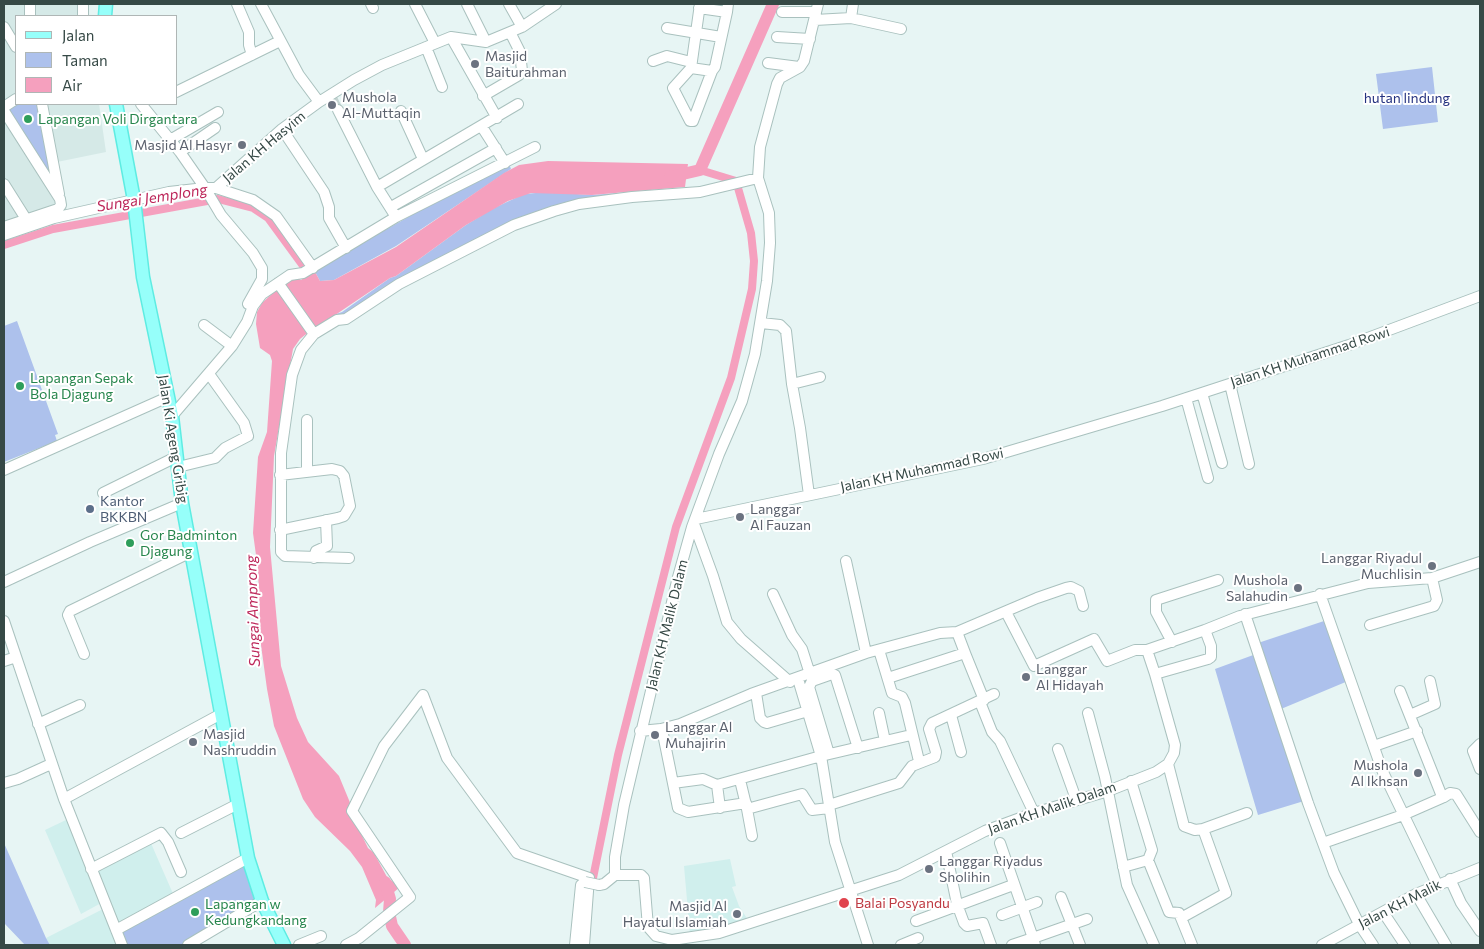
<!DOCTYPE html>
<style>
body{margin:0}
#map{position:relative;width:1484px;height:949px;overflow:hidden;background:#e7f5f4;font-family:Commissioner,sans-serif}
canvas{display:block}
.frame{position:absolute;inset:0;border:5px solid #364946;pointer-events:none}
.legend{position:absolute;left:15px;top:15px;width:162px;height:90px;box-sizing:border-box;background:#fff;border:1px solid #afb6b5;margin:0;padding:6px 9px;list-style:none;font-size:15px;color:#364946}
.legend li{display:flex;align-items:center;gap:10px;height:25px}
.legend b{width:25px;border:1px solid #afb6b5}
</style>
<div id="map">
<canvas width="1484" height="949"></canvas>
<div class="frame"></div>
<ul class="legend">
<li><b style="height:6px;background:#96fffa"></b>Jalan</li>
<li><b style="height:14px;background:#adc1ec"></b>Taman</li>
<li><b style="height:14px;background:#f5a0be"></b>Air</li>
</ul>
</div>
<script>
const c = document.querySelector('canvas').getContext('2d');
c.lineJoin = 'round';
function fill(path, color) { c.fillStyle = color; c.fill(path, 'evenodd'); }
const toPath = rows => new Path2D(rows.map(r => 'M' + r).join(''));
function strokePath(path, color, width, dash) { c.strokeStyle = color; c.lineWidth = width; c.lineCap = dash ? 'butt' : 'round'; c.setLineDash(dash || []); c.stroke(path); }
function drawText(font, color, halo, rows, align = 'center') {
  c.font = font + ' Commissioner,sans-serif'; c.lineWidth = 4; c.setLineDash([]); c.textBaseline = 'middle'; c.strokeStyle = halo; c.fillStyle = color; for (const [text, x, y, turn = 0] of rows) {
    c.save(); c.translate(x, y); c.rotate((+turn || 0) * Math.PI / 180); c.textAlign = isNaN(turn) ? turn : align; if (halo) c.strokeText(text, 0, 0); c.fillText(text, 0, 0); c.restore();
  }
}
fill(toPath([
 [4,4,87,4,86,16,16,16,16,104,99,104,106,152,57,162,67,211,4,231]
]), '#d5e9e7');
fill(toPath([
 [68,819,103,902,81,914,45,830],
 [150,841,174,896,118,927,95,870],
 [730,859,736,886,732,887,739,906,748,920,725,928,690,934,684,866],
 [103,909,118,945,50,945,46,938]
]), '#d0efed');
fill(toPath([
 [1432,67,1438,122,1383,129,1376,74],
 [16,104,39,104,52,180,6,109],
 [508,161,511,169,396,246,334,280,320,281,314,270],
 [644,191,644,193,528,217,347,317,337,317,336,314,342,312,390,278,396,276,466,225,492,209,524,194,547,192,592,195],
 [17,321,58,434,55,435,57,441,4,462,4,326],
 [1327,620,1348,681,1281,709,1258,643],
 [1256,654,1304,801,1258,815,1215,669],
 [4,843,46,938,50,945,25,945,4,923],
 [244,863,256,901,181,945,127,945,121,931]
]), '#adc1ec');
fill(toPath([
 [548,161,688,164,685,187,592,195,531,193,508,201,466,225,396,276,390,278,313,330,286,285,287,281,295,277,301,280,314,270,320,281,334,280,396,247,504,173,519,165],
 [275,291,282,291,310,331,300,339,293,349,274,456,270,547,281,666,297,718,308,742,339,776,351,805,352,815,368,848,374,853,387,877,400,887,375,908,376,900,362,867,350,851,315,817,303,799,274,726,267,689,261,645,258,570,253,533,258,457,267,432,272,361,270,355,260,348,256,324,257,312,262,303]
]), '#f5a0be');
strokePath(toPath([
 [4,245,53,229,218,199,253,208,268,218,309,274],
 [592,883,618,755,676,527,731,378,752,289,754,261,751,233,736,181,700,170]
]), '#f5a0be', 8);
strokePath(toPath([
 [670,177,700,170,773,4],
 [385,882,390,899,389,912,392,926,405,945]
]), '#f5a0be', 12);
strokePath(toPath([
 [332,98,338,110]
]), '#c4d3d1', 10, [10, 5]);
const minor = toPath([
 [237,4,249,32,249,45,252,55],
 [261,4,299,75,319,102],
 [371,4,373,8],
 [415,4,435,43],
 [467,4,486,42],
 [509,4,522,27],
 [700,4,691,68,673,88,690,121,693,121,712,71],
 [699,8,727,12,728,4],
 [782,12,816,12],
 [30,16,30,4],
 [83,16,83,4],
 [851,18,853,4],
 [815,20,851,18,901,29],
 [4,27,16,47],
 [667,28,721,37],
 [451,37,497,118],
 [777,37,810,39],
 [426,47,442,87],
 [653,61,667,56,691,62],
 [768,63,799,67],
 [691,68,712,71,715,67,727,12],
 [176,92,280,41],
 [483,96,519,75,522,71,520,52,510,32],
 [42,104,59,194],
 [141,104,180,152,205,188,216,188,282,129,319,102,354,80,382,65,451,37,486,42,522,27,556,4],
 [4,107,16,99],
 [4,111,60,199,61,205,58,209,4,227],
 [401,111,423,159],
 [482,127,505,163],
 [282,129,324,192,329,207,329,218,346,248],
 [170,140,218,112],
 [180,152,215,128],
 [4,184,26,219],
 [377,187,518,104],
 [216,188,253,200,276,216,313,268],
 [391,207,496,148],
 [396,217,535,147],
 [4,235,54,218,169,192,205,188,221,215,253,253,262,268,262,279,248,304],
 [278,283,314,334],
 [761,323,780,325,786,331,792,384,800,428,809,495],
 [204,325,232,346],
 [792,384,820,377],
 [1230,384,1249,464],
 [1202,393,1222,463],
 [1186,398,1208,478],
 [172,416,232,346,247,322,253,306,262,294,290,275,303,273,396,217,377,187,338,110],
 [178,467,215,458,225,448,248,436,244,423,209,374],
 [4,470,168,397],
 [307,471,307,420],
 [103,493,176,457],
 [696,519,983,459,1162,406,1349,345,1480,296],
 [694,524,713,576,727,622,741,639,790,682],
 [280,530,338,518,344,516,350,506,344,476,340,471,332,469,280,475],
 [314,558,316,551,327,546,326,520],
 [349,558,285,556,281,552,281,453,292,375,301,350,314,334,337,320,346,319,399,284,514,225,554,211,579,204,632,197,700,192,758,178],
 [846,561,866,653],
 [4,582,90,542,182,503],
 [773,594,792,635,802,649,810,674],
 [1320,594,1382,770,1437,884],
 [1006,612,1034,666,1094,639,1107,661,1135,650,1147,650,1155,674,1208,659,1211,657,1211,646,1205,630,1240,616,1368,583,1432,578,1480,562],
 [1245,614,1308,803,1334,873,1359,924,1373,945],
 [4,621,64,799,122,945],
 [1370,625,1434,606,1437,600,1432,578],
 [957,632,965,653],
 [1172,642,1156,612,1156,600,1218,580],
 [879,650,892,693,902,697,905,703,919,761],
 [1147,650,1205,630],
 [84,654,68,615,70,611,191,552],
 [4,661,16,657],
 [888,678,965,653,984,700],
 [798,679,821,756,835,842,868,945],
 [1400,691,1441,794,1444,797,1450,793,1456,794,1480,832],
 [756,693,760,718,764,722,767,723,808,711],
 [980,702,992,732,1000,741,1034,813],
 [879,713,885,741],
 [1088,713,1105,777,1127,885,1154,945],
 [951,715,961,752],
 [1410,715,1435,704,1430,681],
 [38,724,80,705],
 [662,729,678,808,688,812,746,803],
 [640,731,661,729,680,724,751,694,866,653,940,633,957,632,1037,598,1066,588,1071,587,1079,591,1083,606],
 [1480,744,1473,751,1480,769],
 [1374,746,1417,731],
 [1058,749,1076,799],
 [829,754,809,687,812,681,832,674,835,675,858,748],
 [1168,764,1184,826,1195,830,1203,829,1226,893,1181,918],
 [740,780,747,809,802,794,812,810,829,808],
 [1131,781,1152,850,1148,860,1169,912,1179,913,1192,945],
 [4,783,18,779,51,764],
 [673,783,703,779,717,785,821,756,911,735],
 [717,785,720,808],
 [64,799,221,714],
 [829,805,899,783,912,766,935,757,936,752,929,729,932,723,994,694],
 [747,809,752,836],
 [1203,829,1247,813],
 [181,833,238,804],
 [1000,843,1033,938,1087,919],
 [1323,843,1403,815,1444,797],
 [946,851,957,904,964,923,967,926,983,923,991,945],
 [1123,867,1148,860],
 [91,869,161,833,168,842,181,872],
 [615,875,615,857,624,805,678,577,692,527,719,454,742,401,755,354,767,281,770,243,769,213,758,178,760,147,777,84,780,78,800,67,804,61,818,4],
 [1450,879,1461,903,1480,931],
 [599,885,604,884,615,875,641,875,644,878,648,927,656,936,672,940,719,933,899,875,985,831,1034,813,1108,791,1156,772,1168,764,1174,753,1175,745,1155,674],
 [1416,894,1446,945],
 [1061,897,1080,945],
 [1383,912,1405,945],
 [1002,915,1037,902],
 [916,921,1013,885],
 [116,930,248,858],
 [188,945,262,901],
 [299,945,321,936],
 [346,945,359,938,410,897,352,811,384,746,423,695,447,758,517,853,589,878,584,945],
 [575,945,581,885,585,882],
 [901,945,918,938],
 [1012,945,1033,938,1035,945],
 [1322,945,1416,894,1480,868]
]);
const major = toPath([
 [105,16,106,4],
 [116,104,134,200,143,277,172,416,182,503,248,858,262,901,284,945]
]);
strokePath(minor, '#a9c1be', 12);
strokePath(major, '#5eece2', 15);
strokePath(minor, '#fff', 10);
strokePath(major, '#96fffa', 12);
const minorBridge = toPath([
 [585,882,599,885]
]);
strokePath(minorBridge, '#a9c1be', 12, []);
strokePath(minorBridge, '#fff', 10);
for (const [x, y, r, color] of [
 [475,64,5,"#6b7280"],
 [332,105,5,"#6b7280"],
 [28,119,5,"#2e9e5b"],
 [242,145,5,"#6b7280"],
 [20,386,5,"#2e9e5b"],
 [90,509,5,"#5c6f8a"],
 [740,517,5,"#6b7280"],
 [130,543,5,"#2e9e5b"],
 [1432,566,5,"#6b7280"],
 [1298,588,5,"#6b7280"],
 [1026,677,5,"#6b7280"],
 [655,735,5,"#6b7280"],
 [193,742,5,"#6b7280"],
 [1418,773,5,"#6b7280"],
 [929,869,5,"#6b7280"],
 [844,903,6,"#e0444e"],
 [195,912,5,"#2e9e5b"],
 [737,914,5,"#6b7280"]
]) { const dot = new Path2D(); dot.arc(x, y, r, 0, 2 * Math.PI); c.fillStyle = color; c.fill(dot); strokePath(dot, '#fff', 2); }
drawText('14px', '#5b616d', '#fff', [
 ["Masjid",485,56],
 ["Baiturahman",485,72],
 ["Mushola",342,97],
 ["Al-Muttaqin",342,113],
 ["Masjid Al Hasyr",232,145,"right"],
 ["Langgar",750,509],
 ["Al Fauzan",750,525],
 ["Langgar Riyadul",1422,558,"right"],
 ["Muchlisin",1422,574,"right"],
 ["Mushola",1288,580,"right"],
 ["Salahudin",1288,596,"right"],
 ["Langgar",1036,669],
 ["Al Hidayah",1036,685],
 ["Langgar Al",665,727],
 ["Muhajirin",665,743],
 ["Masjid",203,734],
 ["Nashruddin",203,750],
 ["Mushola",1408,765,"right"],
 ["Al Ikhsan",1408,781,"right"],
 ["Langgar Riyadus",939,861],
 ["Sholihin",939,877],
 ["Masjid Al",727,906,"right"],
 ["Hayatul Islamiah",727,922,"right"]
], 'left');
drawText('14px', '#24317f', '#fff', [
 ["hutan lindung",1407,98]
]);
drawText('14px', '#27864d', '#fff', [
 ["Lapangan Voli Dirgantara",38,119],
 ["Lapangan Sepak",30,378],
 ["Bola Djagung",30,394],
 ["Gor Badminton",140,535],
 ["Djagung",140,551],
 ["Lapangan w",205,904],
 ["Kedungkandang",205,920]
], 'left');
drawText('14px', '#364946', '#fff', [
 ["Jalan KH Hasyim",264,147,-40],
 ["Jalan KH Muhammad Rowi",1310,357,-18],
 ["Jalan Ki Ageng Gribig",173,439,81],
 ["Jalan KH Muhammad Rowi",922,470,-12],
 ["Jalan KH Malik Dalam",667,625,-76],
 ["Jalan KH Malik Dalam",1052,808,-19],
 ["Jalan KH Malik",1400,904,-27]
]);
drawText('14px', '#4e5e75', '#fff', [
 ["Kantor",100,501],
 ["BKKBN",100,517]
], 'left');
drawText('14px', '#be3a42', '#fff', [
 ["Balai Posyandu",855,903]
], 'left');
drawText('italic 15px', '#bd275a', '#fff', [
 ["Sungai Jemplong",152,198,-9],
 ["Sungai Amprong",253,611,-92]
]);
</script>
